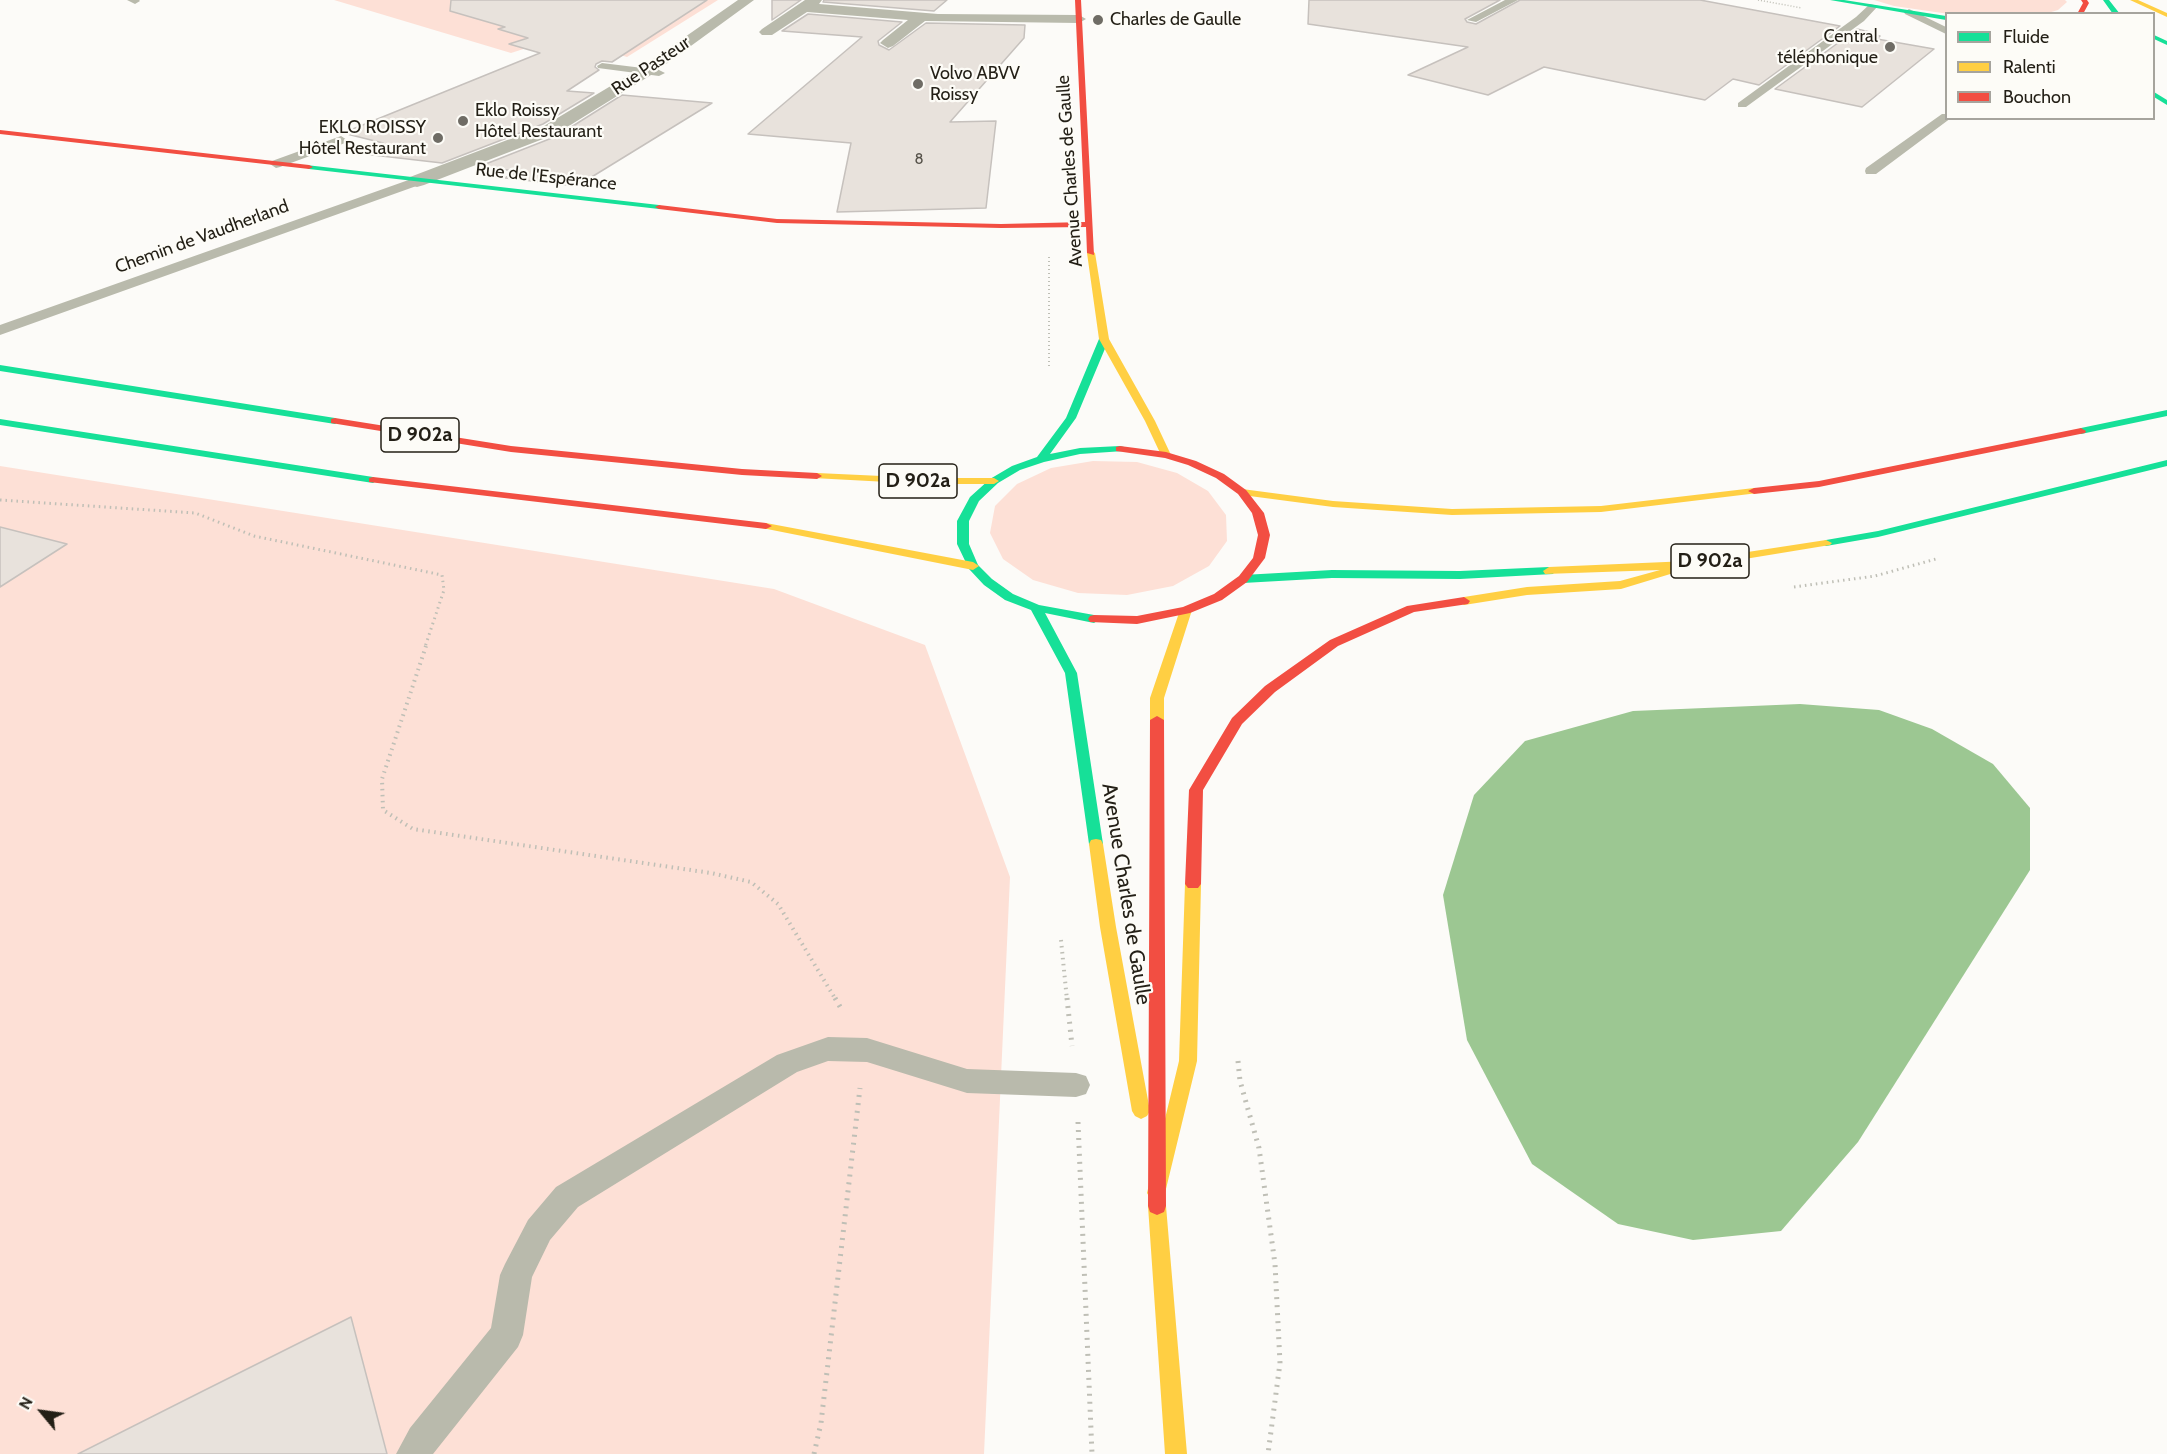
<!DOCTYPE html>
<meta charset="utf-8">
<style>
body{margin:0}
#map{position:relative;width:2167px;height:1454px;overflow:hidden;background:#fcfbf8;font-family:Cabin,sans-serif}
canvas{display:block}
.legend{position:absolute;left:1945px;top:12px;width:210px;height:108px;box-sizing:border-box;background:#fdfcf7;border:2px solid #a6a49d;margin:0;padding:8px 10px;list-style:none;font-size:18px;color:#231f16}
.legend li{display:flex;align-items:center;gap:12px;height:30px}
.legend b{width:30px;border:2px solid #a6a49d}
.north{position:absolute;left:12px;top:1382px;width:60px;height:60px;-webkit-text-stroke:4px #fdfcf7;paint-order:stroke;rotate:299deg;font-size:16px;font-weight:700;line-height:24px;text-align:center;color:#231f16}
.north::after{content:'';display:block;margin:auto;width:21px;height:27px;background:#231f16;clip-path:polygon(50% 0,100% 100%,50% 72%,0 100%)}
</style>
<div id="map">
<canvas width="2167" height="1454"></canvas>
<ul class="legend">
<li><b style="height:8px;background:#16e098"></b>Fluide</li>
<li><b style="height:8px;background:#ffcf43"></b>Ralenti</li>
<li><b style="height:8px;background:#f24e42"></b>Bouchon</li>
</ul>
<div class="north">N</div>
</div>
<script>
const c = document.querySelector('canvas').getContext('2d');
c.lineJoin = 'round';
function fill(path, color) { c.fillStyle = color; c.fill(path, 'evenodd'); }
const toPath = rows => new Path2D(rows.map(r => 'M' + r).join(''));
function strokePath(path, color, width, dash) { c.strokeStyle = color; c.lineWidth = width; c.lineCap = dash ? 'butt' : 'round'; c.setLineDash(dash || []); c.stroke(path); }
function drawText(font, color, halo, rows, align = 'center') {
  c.font = font + ' Cabin,sans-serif'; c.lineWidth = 4.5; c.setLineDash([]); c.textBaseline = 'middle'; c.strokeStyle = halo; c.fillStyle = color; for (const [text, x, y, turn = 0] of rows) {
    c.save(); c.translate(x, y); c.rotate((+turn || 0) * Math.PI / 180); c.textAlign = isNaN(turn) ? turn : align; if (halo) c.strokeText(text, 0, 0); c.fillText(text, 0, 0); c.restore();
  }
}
fill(toPath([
 [334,0,718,0,627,57,561,37,511,53],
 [1874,0,2065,0,2067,2,2058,10,2048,13,1949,14,1894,6],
 [1093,461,1137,462,1177,473,1208,491,1226,515,1227,541,1209,566,1173,586,1127,595,1078,593,1033,580,1003,559,990,533,995,506,1017,484,1051,468],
 [0,466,774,589,925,645,1010,877,984,1454,0,1454]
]), '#fde0d6');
fill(toPath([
 [1800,704,1879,710,1932,729,1993,764,2030,808,2030,870,1858,1142,1781,1231,1693,1240,1618,1224,1532,1164,1467,1040,1443,895,1474,795,1525,741,1633,711]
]), '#9cc792');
const building = toPath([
 [451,0,707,0,612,62,602,61,596,64,595,67,599,70,567,91,594,93,543,124,442,163,364,154,383,143,343,133,540,53,509,44,528,38,498,29,505,27,450,11,451,0],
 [772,0,801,0,772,20,772,0],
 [824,0,947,0,934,11,823,2,824,0],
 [1309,0,1500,0,1465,19,1467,22,1476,24,1520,0,1700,0,1840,26,1759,85,1733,79,1705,100,1544,67,1488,95,1408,75,1468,47,1308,24,1309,0],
 [808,14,902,22,878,41,879,45,889,50,926,23,1025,25,1024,38,950,122,996,121,986,208,837,212,851,143,748,134,862,37,782,31,808,14],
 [1857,29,1874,33,1872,34,1880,36,1877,39,1934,49,1862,107,1775,89,1857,29],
 [622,95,712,103,577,186,505,178,517,171,478,167,557,136,622,95],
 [0,527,67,544,0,587,0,527],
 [351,1317,387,1454,78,1454,203,1391,351,1317]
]);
fill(building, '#e8e2dc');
strokePath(building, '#c6c1bd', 1.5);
strokePath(toPath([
 [1758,0,1802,8]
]), '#bfbfb6', 1.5, [1, 2]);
strokePath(toPath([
 [1049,257,1049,367]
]), '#bfbfb6', 2, [1, 3]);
strokePath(toPath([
 [0,500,195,513,254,536,442,575,444,590,425,647],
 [1794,587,1875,576,1936,559]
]), '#bfbfb6', 3, [1.5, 4]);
strokePath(toPath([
 [426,646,382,779,383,810,413,829,711,873,751,882,778,904,836,1000],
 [1061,940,1067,1000]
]), '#bfbfb6', 4, [1.5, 4.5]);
strokePath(toPath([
 [835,998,842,1010],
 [1067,998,1072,1046],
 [1238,1061,1240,1081,1259,1148,1275,1264,1280,1363,1268,1454],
 [1078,1122,1092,1454],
 [814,1454,821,1423,860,1088]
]), '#bfbfb6', 5, [2, 6]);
fill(toPath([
 [127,0,139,0,140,1,135,4,127,0],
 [1505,0,1518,0,1476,22,1467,20,1505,0],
 [1870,4,1878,6,1864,21,1746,107,1738,107,1738,103,1856,17,1870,4],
 [1909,9,1946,27,1946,34,1905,14,1904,12,1909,9],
 [602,63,659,70,665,73,659,76,598,68,597,66,602,63],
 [1942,114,1946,114,1946,118,1951,118,1876,174,1866,174,1865,171,1866,168,1942,114],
 [341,136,347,140,345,143,280,167,276,168,270,164,272,161,341,136],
 [417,177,423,181,422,184,0,335,0,325,417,177],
 [828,1037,867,1038,967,1069,1076,1073,1086,1076,1090,1085,1086,1094,1076,1097,967,1093,867,1062,828,1061,797,1072,578,1207,550,1240,532,1277,523,1335,518,1347,433,1454,396,1454,410,1428,491,1328,500,1275,505,1264,528,1220,556,1187,777,1055,828,1037]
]), '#b9baac');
fill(toPath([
 [738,0,754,0,651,75,556,134,424,185,417,187,410,185,408,181,410,177,544,126,639,69,738,0],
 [805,0,822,0,819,4,938,14,1079,15,1086,19,1079,23,925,21,893,46,888,48,880,43,883,40,908,20,807,12,772,35,762,35,759,32,762,29,805,0]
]), '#b9baac');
fill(toPath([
 [1830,0,1844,0,1946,16,1946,20,1830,0],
 [2103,0,2109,0,2120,14,2113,14,2103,0],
 [2154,35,2167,41,2167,45,2154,39,2154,35],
 [2154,92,2167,100,2167,105,2154,97,2154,92],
 [306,165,659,205,663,207,659,209,309,169,305,167,306,165],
 [1104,336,1109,339,1076,418,1050,454,1080,448,1120,446,1124,447,1124,451,1080,454,1044,462,1020,470,998,483,979,501,969,521,969,544,978,565,992,579,1013,594,1039,605,1094,615,1100,619,1094,623,1045,613,1077,673,1103,844,1101,848,1096,849,1091,848,1089,844,1065,673,1031,610,1005,600,984,585,969,569,957,544,957,521,970,497,990,479,1012,466,1037,457,1066,418,1099,339,1104,336],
 [0,365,335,418,340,421,335,424,0,371,0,365],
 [2167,410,2167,416,2081,434,2076,431,2081,428,2167,410],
 [0,419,373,477,378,480,373,483,0,425,0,419],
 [2167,460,2167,466,1878,537,1826,546,1820,543,1826,540,1878,531,2167,460],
 [1549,567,1555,571,1553,574,1460,579,1332,578,1243,583,1237,579,1243,575,1332,570,1460,571,1549,567]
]), '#16e098');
fill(toPath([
 [2130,0,2138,0,2167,13,2167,17,2130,0],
 [1091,250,1095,253,1109,339,1155,421,1171,455,1170,457,1162,457,1161,455,1145,421,1099,339,1087,253,1091,250],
 [817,473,925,478,994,478,999,481,994,484,925,484,813,478,813,474,817,473],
 [1754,488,1758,489,1758,493,1601,512,1452,515,1333,507,1242,495,1236,492,1242,489,1333,501,1452,509,1601,506,1754,488],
 [766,523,973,562,979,566,973,570,762,528,762,524,766,523],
 [1826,540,1832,543,1830,545,1690,568,1621,589,1527,595,1464,605,1458,601,1464,597,1527,587,1620,581,1660,570,1545,574,1543,571,1549,567,1689,561,1826,540],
 [1186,606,1192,610,1164,698,1164,720,1157,724,1150,720,1150,698,1180,610,1186,606],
 [1096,839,1101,840,1103,844,1116,927,1150,1111,1147,1116,1141,1119,1135,1116,1132,1111,1100,927,1089,844,1091,840,1096,839],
 [1193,878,1198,880,1201,884,1197,1061,1165,1193,1162,1199,1166,1206,1187,1454,1165,1454,1148,1206,1151,1200,1147,1193,1179,1061,1185,884,1188,880,1193,878]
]), '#ffcf43');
fill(toPath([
 [1075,0,1081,0,1094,255,1087,253,1086,227,1001,228,777,223,659,209,655,207,659,205,777,219,1001,224,1085,222,1075,0],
 [2081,0,2087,0,2089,3,2083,14,2077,14,2083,3,2081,0],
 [0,130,309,165,313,167,309,169,0,134,0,130],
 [335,418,511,446,742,469,817,473,822,476,817,479,742,475,511,452,331,423,331,419,335,418],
 [2081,428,2086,431,2085,433,1819,487,1754,494,1748,491,1754,488,1819,481,2081,428],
 [1120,446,1166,452,1196,461,1224,474,1246,490,1264,513,1270,535,1265,558,1247,582,1222,600,1190,613,1137,624,1090,622,1088,619,1090,616,1094,615,1137,616,1183,607,1214,594,1239,576,1253,558,1258,535,1252,513,1238,494,1216,478,1188,465,1165,458,1116,451,1116,447,1120,446],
 [373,477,766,523,772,526,766,529,369,482,369,478,373,477],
 [1464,597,1470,601,1468,604,1414,612,1338,646,1275,692,1242,724,1203,790,1201,884,1198,888,1188,888,1185,884,1189,790,1232,718,1265,686,1330,640,1407,606,1464,597],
 [1157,716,1164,720,1166,1206,1164,1212,1157,1215,1150,1212,1148,1206,1150,720,1157,716]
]), '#f24e42');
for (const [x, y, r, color] of [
 [1098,20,6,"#6f6c65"],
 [1890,47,6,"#6f6c65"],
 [918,84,6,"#6f6c65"],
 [463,121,6,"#6f6c65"],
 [438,138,6,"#6f6c65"]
]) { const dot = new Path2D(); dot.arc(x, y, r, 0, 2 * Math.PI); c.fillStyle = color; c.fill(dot); strokePath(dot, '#fdfcf7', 2); }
drawText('15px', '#56524a', null, [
 ["8",919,160]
]);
drawText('18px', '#231f16', '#fdfcf7', [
 ["Charles de Gaulle",1110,20],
 ["Central",1878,37,"right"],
 ["téléphonique",1878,58,"right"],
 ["Volvo ABVV",930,74],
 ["Roissy",930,95],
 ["Eklo Roissy",475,111],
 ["Hôtel Restaurant",475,132],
 ["EKLO ROISSY",426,128,"right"],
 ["Hôtel Restaurant",426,149,"right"]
], 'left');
drawText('18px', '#231f16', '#fdfcf7', [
 ["Rue Pasteur",651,66,-34],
 ["Avenue Charles de Gaulle",1070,171,-94],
 ["Rue de l'Espérance",546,177,6],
 ["Chemin de Vaudherland",202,237,-20]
]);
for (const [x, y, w] of [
 [420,435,78],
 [918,481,78],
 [1710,561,78]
]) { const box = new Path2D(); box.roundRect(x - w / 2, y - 17, w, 34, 4.5); c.fillStyle = '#fdfcf7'; c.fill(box); strokePath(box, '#231f16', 1.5); }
drawText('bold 20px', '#231f16', null, [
 ["D 902a",420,435],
 ["D 902a",918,481],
 ["D 902a",1710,561]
]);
drawText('21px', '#231f16', '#fdfcf7', [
 ["Avenue Charles de Gaulle",1126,894,81]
]);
</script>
